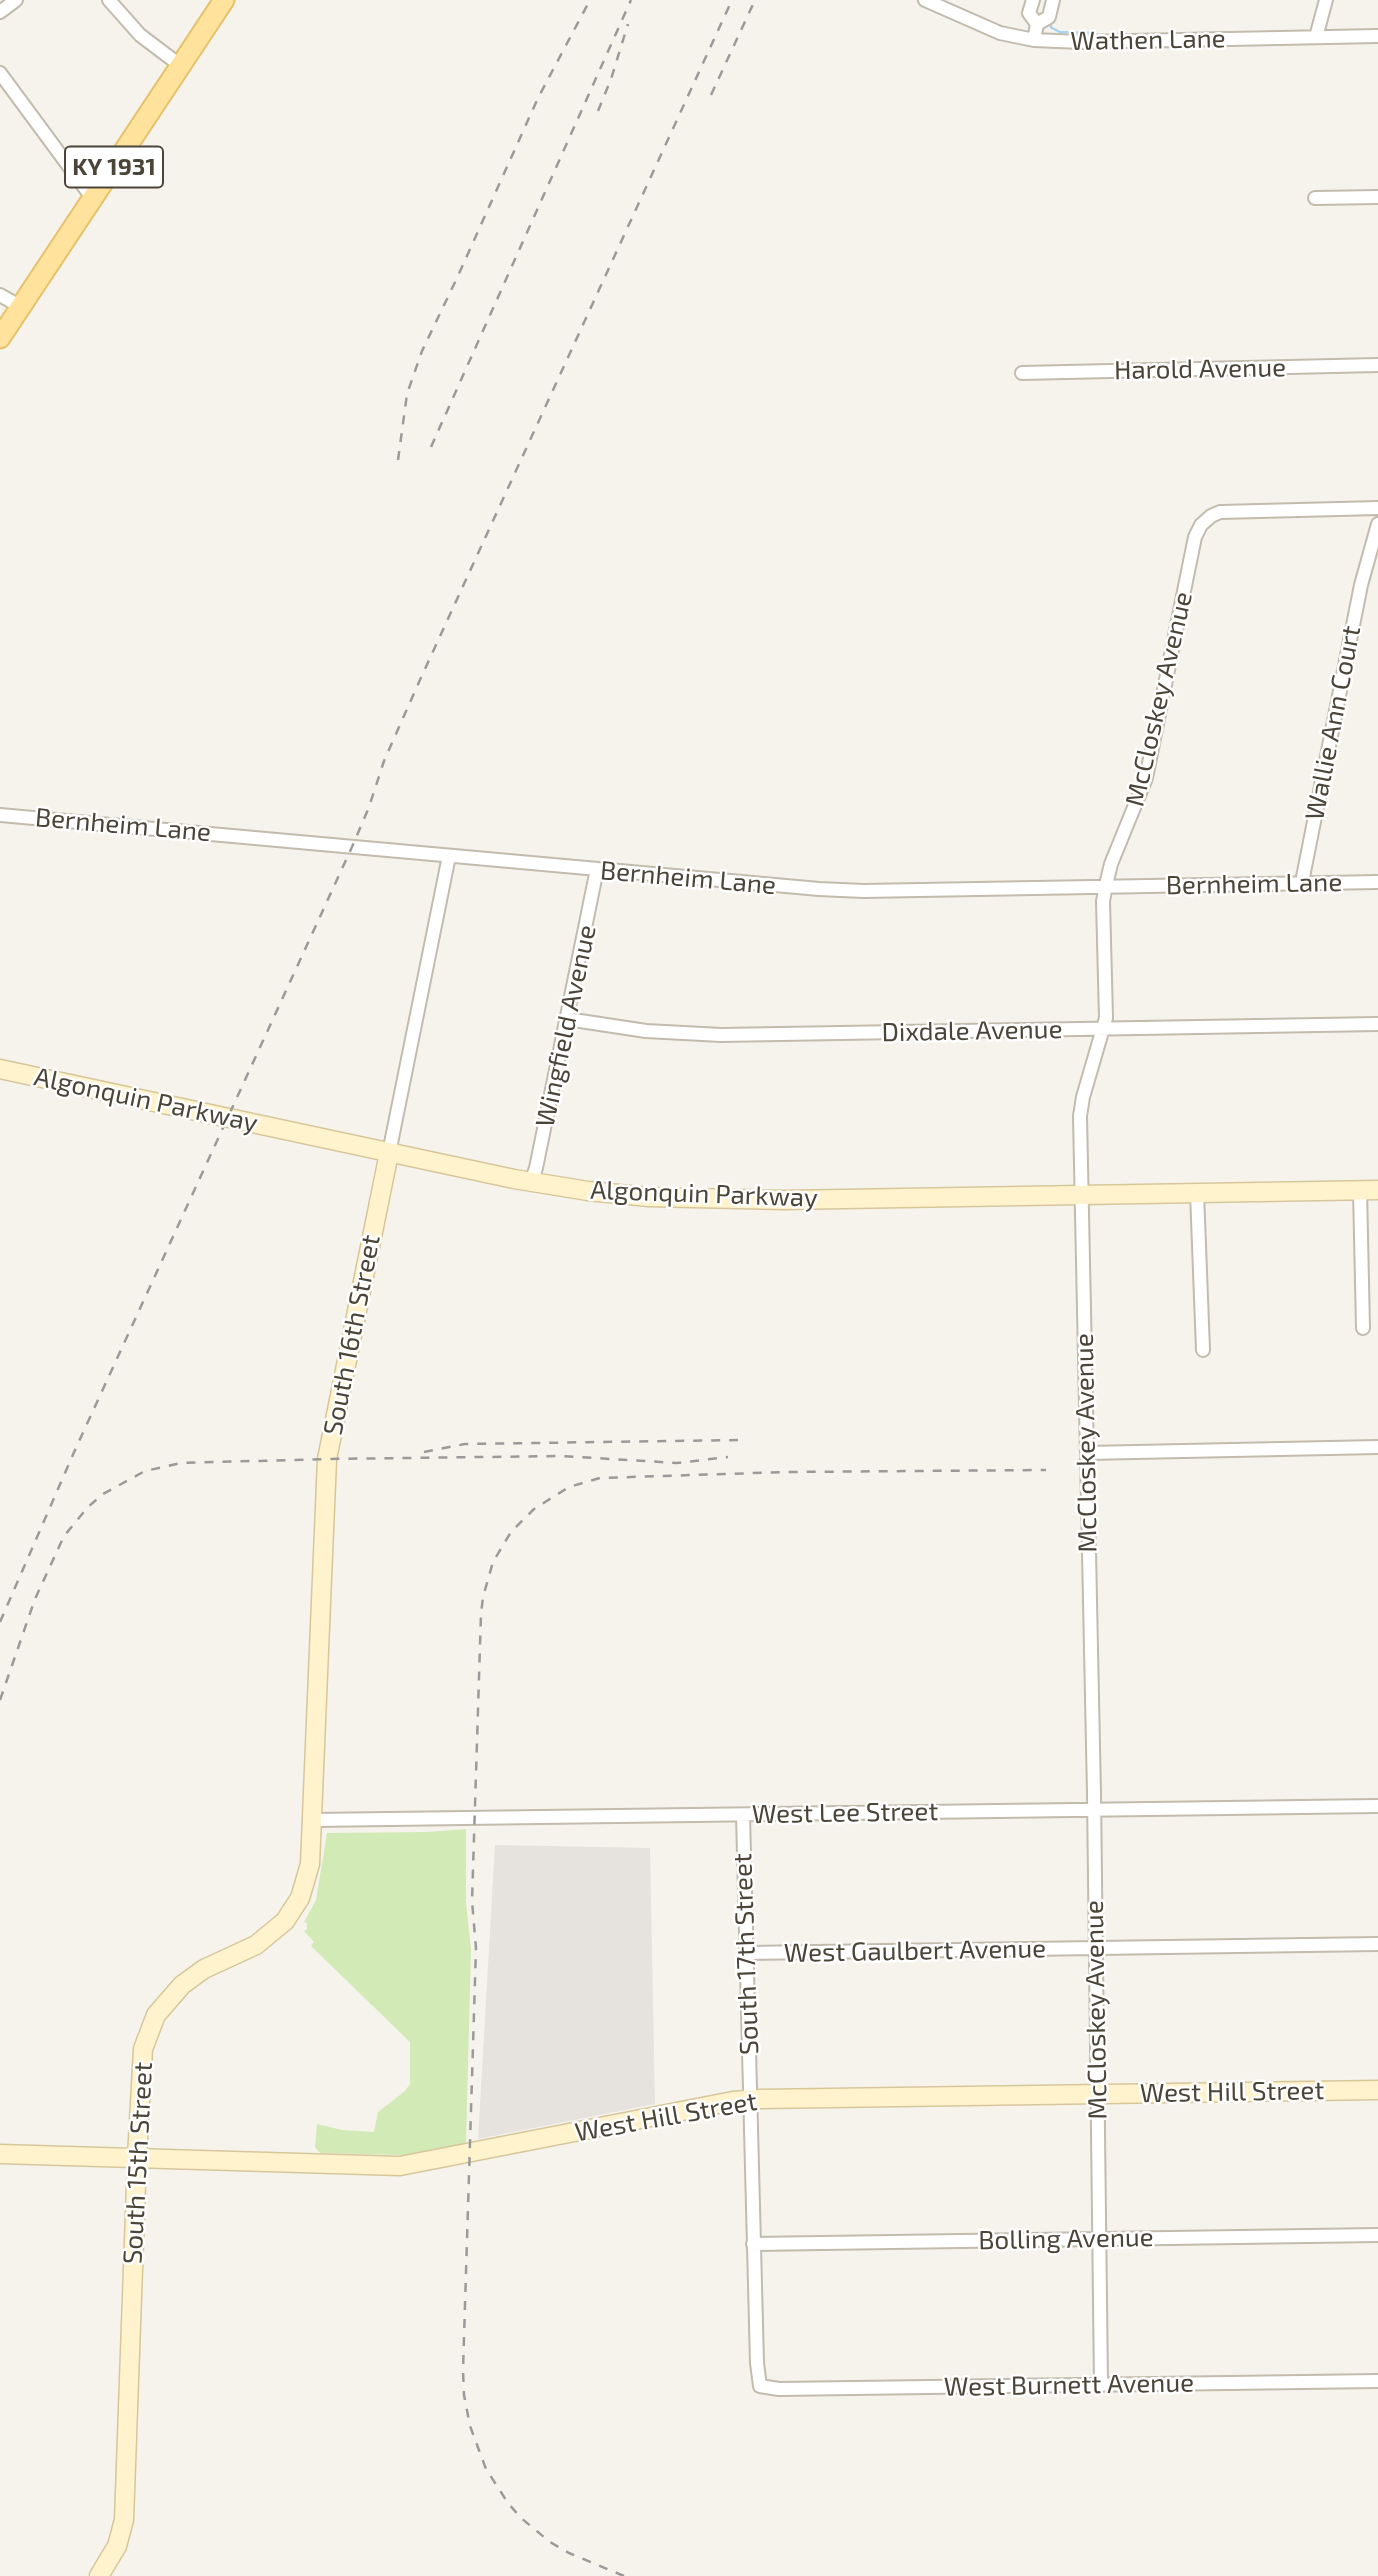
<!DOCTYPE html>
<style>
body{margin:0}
canvas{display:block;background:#f6f3ec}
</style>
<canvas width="1378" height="2576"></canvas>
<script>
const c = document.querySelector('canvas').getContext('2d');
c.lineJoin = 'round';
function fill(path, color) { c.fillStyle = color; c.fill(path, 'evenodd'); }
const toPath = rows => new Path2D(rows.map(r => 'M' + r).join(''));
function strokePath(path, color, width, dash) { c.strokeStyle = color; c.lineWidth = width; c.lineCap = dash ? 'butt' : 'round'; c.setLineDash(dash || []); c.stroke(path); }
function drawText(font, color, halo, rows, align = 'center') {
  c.font = font + ' "Exo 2",sans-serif'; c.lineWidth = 5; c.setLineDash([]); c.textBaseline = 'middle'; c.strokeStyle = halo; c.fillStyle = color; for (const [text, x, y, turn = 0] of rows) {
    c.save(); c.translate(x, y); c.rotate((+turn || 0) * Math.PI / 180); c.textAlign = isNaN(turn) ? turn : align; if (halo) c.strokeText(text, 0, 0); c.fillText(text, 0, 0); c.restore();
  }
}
fill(toPath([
 [495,1845,650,1848,655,2104,478,2139]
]), '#e6e2dd');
fill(toPath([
 [466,1829,466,1903,471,1949,466,2143,405,2155,320,2153,315,2147,317,2124,342,2130,374,2132,378,2112,405,2091,410,2084,410,2042,311,1946,314,1942,304,1931,307,1929,307,1923,304,1922,316,1900,327,1833,428,1832]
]), '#d2eab5');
strokePath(toPath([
 [1048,22,1052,28,1060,32,1093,33]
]), '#a9d4f2', 2.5);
const street = toPath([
 [109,0,140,35,181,66],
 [925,0,1000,33,1034,40,1081,42,1378,36],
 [1033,0,1029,13,1037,24,1034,40],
 [0,12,16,0],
 [1037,24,1049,17,1053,0],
 [1316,37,1326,0],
 [0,73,93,199],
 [1315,198,1378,197],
 [0,295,21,307],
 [1022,373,1378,365],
 [0,815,819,889,863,891,1378,882],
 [1302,882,1361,585,1378,524],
 [567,1019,646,1031,721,1035,1378,1024],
 [389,1153,449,856],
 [531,1182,536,1168,597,869],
 [1360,1190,1363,1328],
 [1197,1193,1203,1350],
 [1087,1453,1378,1447],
 [743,1815,757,2363,760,2386,779,2389,1378,2381],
 [313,1820,1378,1806],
 [746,1953,1378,1944],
 [753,2244,1378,2235],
 [1101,2384,1094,1794,1080,1116,1083,1097,1106,1018,1103,901,1106,885,1111,864,1146,778,1195,537,1201,525,1211,516,1220,512,1378,508]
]);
const secondary = toPath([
 [0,1069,514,1179,588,1191,649,1197,784,1200,1378,1190],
 [0,2154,400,2166,733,2101,761,2099,1378,2090],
 [99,2576,117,2546,124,2520,137,2157,143,2049,156,2015,182,1985,204,1969,256,1945,285,1921,300,1898,310,1864,327,1459,389,1153]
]);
const primary = toPath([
 [0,338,224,0]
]);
strokePath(street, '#c2bbae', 16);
strokePath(secondary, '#d6c79b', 21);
strokePath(primary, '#e6c16a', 23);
strokePath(street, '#fff', 12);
strokePath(secondary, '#fff3cd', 18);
strokePath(primary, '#ffe39c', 19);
strokePath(toPath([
 [711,95,755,0],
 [598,111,611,79,628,24],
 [431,447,631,0],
 [398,460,407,394,422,351,457,278,538,98,590,0],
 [424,1452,465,1444,738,1440],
 [0,1622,75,1450,352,847,369,807,384,761,419,682,732,0],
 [0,1700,35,1599,64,1536,88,1507,103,1494,145,1471,181,1463,327,1459,562,1456,677,1463,728,1457],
 [624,2576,569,2553,550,2542,521,2518,508,2503,486,2469,470,2426,464,2395,463,2370,476,1948,472,1901,481,1614,483,1597,493,1562,511,1532,534,1509,569,1487,600,1478,787,1472,1046,1470]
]), '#9a9a9a', 2.5, [9, 9]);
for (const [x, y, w] of [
 [114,167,98]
]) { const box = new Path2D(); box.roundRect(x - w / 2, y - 20.5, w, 41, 5); c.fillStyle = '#fff'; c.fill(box); strokePath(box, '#4b4439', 2); }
drawText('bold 24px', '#4b4439', null, [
 ["KY 1931",114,167]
]);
drawText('26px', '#4b4439', '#fff', [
 ["Wathen Lane",1148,40,-1],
 ["Harold Avenue",1200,369,-1],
 ["McCloskey Avenue",1159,699,-77],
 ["Wallie Ann Court",1333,723,-79],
 ["Bernheim Lane",123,825,5],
 ["Bernheim Lane",688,878,5],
 ["Bernheim Lane",1254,884,-1],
 ["Wingfield Avenue",566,1026,-78],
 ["Dixdale Avenue",972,1031,-1],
 ["Algonquin Parkway",146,1100,12],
 ["Algonquin Parkway",704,1194,2],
 ["South 16th Street",352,1335,-79],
 ["McCloskey Avenue",1086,1443,-91],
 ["West Lee Street",845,1813,-1],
 ["West Gaulbert Avenue",915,1951,-1],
 ["South 17th Street",746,1954,-92],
 ["McCloskey Avenue",1096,2010,-91],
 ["West Hill Street",1232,2092,-1],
 ["West Hill Street",666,2117,-10],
 ["South 15th Street",138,2163,-87],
 ["Bolling Avenue",1066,2239,-1],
 ["West Burnett Avenue",1069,2385,-1]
]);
</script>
